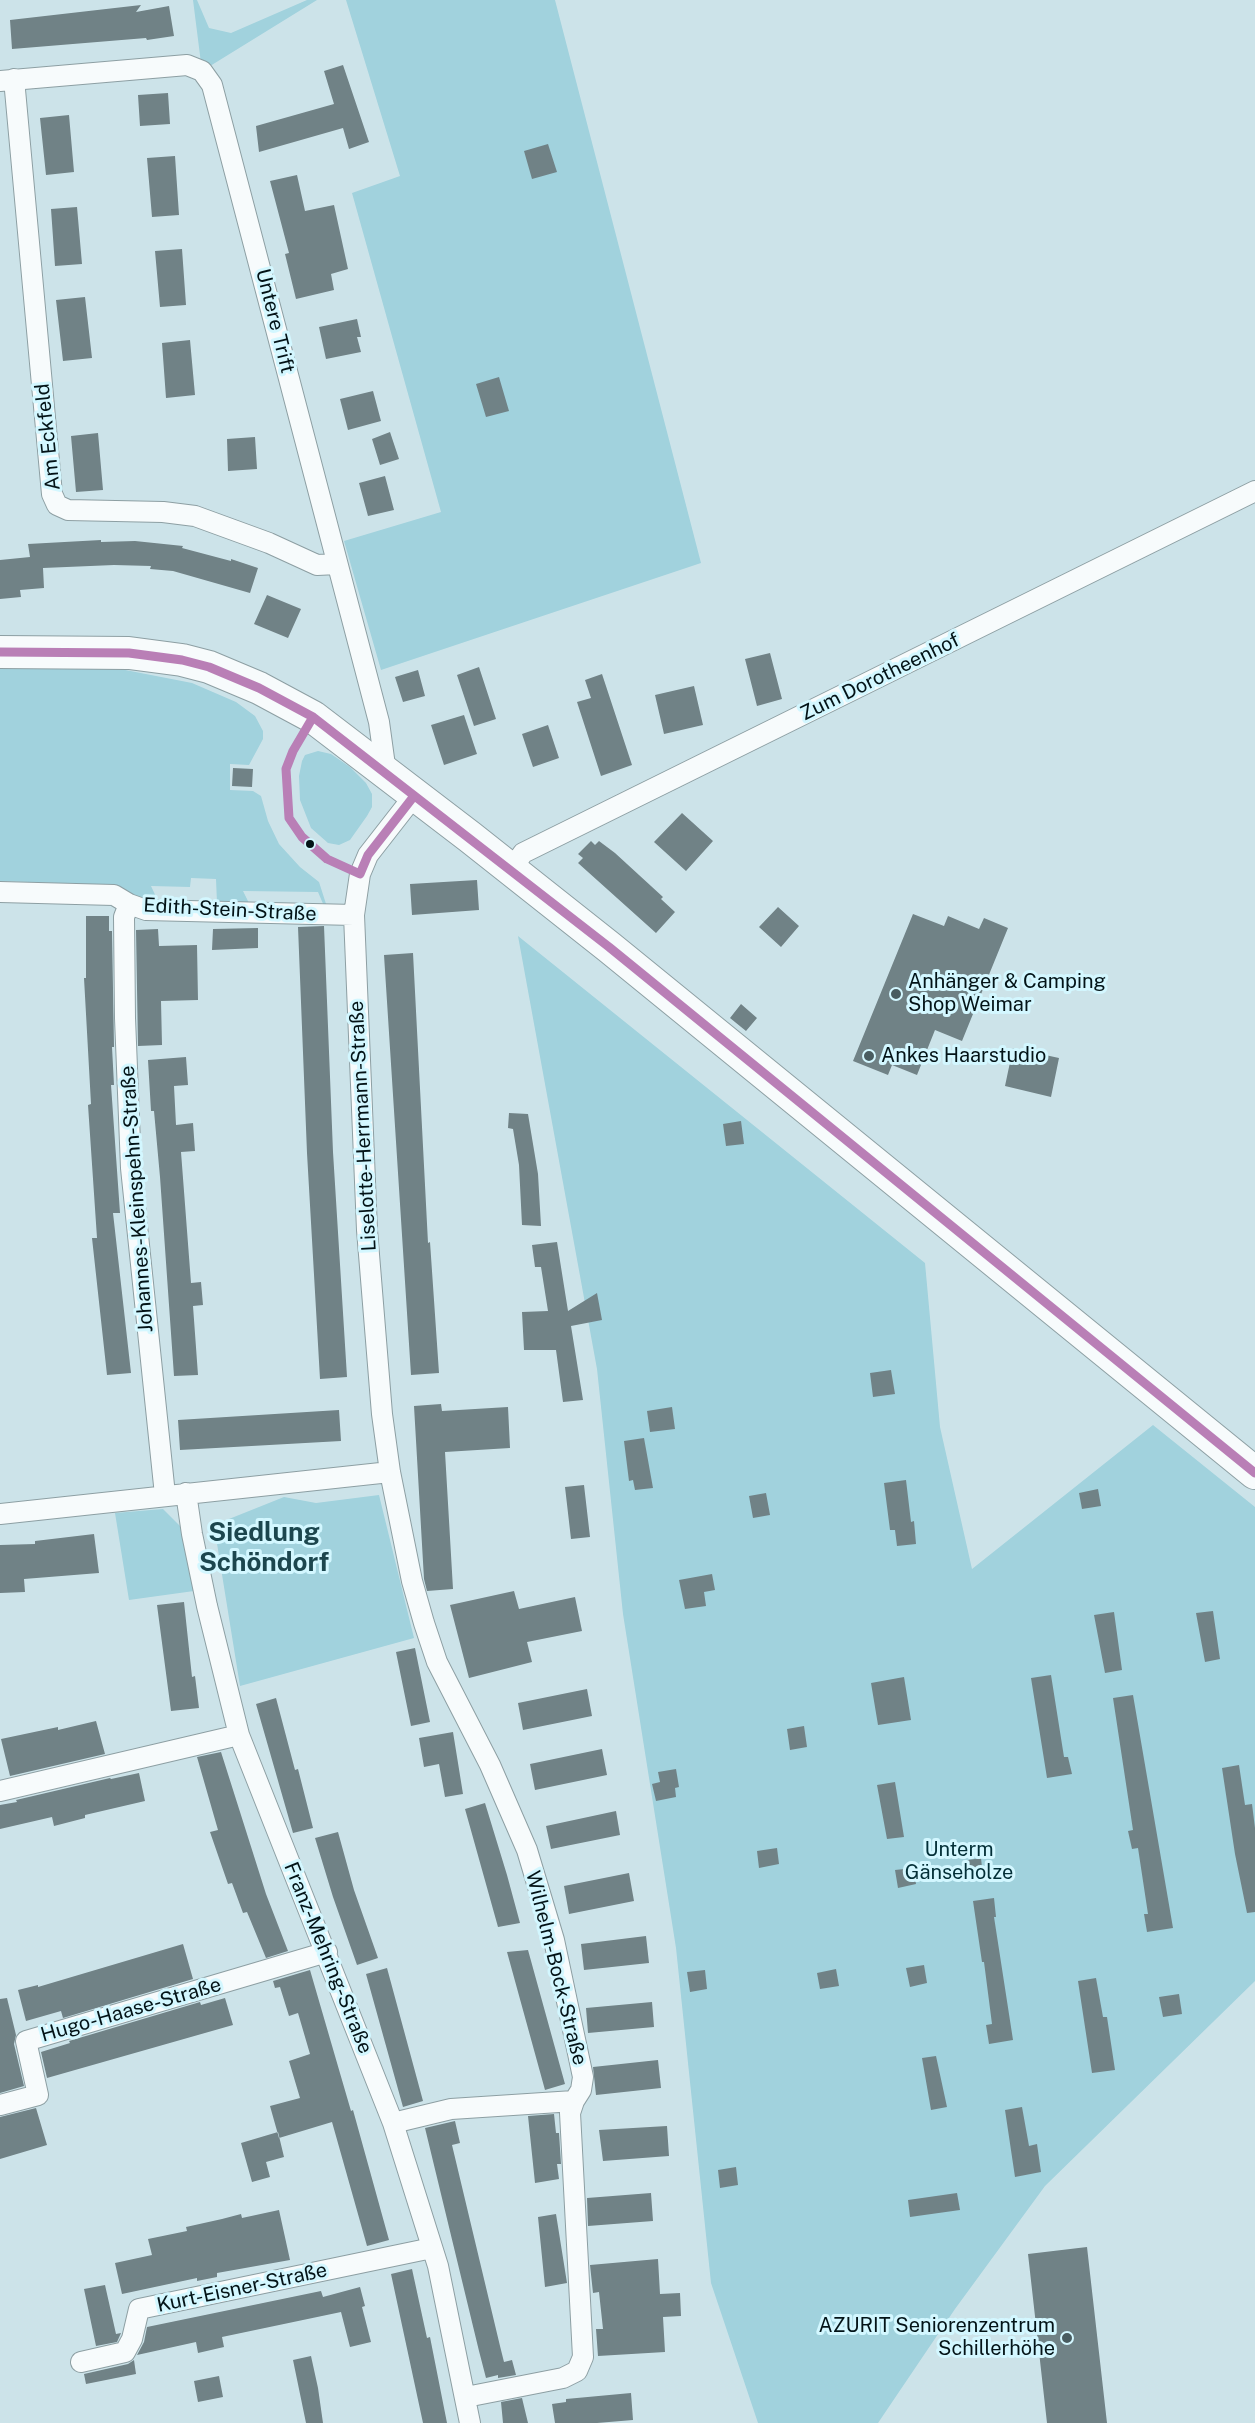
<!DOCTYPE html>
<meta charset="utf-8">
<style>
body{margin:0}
canvas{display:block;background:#cce3e9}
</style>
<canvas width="1255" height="2423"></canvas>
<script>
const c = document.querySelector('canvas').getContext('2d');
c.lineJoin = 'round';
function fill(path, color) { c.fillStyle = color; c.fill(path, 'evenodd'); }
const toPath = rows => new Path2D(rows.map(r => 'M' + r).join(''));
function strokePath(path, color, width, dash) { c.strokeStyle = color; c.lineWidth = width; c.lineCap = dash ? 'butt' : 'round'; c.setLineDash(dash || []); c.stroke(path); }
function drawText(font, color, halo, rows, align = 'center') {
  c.font = font + ' "Public Sans",sans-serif'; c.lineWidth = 6; c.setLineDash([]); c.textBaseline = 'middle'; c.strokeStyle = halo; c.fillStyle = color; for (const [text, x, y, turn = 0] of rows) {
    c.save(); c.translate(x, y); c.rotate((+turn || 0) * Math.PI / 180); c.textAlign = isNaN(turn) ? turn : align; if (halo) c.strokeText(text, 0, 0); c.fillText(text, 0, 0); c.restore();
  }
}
fill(toPath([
 [193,0,197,0,209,28,231,33,307,0,317,0,202,71],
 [346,0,555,0,701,563,381,670,344,541,441,512,352,193,400,176],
 [0,666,115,668,192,683,236,702,255,716,263,731,263,739,249,765,230,764,230,790,253,791,261,796,268,821,279,844,300,867,319,882,327,907,324,906,318,892,243,891,250,905,217,903,216,879,191,878,190,887,151,886,158,901,140,899,116,885,0,881],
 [318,751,331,754,350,767,366,783,372,794,372,807,367,816,350,840,339,845,328,843,311,828,300,800,299,776,302,761,305,755],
 [518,936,925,1263,940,1427,972,1569,1153,1425,1255,1507,1255,1981,1045,2186,955,2309,878,2423,758,2423,711,2283,676,1948,623,1614,597,1369],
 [379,1495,414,1638,240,1686,214,1525,284,1497,316,1503],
 [163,1509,180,1526,194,1591,129,1600,115,1513]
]), '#a1d2dd');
fill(toPath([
 [141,5,136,12,169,6,174,36,147,40,146,38,12,49,10,20],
 [343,65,369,142,349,149,343,128,259,152,256,126,334,104,324,71],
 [168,93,170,124,140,126,138,95],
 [69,115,74,172,46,175,40,118],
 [548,144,557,172,532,179,524,151],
 [175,156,179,215,152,217,147,158],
 [297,175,305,211,334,205,348,269,331,274,334,290,296,299,285,254,289,253,270,181],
 [77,207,82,264,55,266,51,209],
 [182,249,186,305,160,307,155,251],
 [85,297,92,358,63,361,56,300],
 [357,319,361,337,357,337,361,352,326,359,319,327],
 [190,340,195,395,166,398,162,343],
 [499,377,509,411,486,417,476,384],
 [373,391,381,421,348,430,340,399],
 [390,432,399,459,380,465,372,439],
 [98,433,103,490,76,492,71,436],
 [255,437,257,469,228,471,227,439],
 [385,476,394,510,368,516,359,483],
 [101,540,101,542,135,541,183,546,182,548,231,561,231,559,258,568,250,593,173,571,150,569,151,566,114,565,43,568,44,588,20,590,21,597,0,599,0,560,30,557,28,544],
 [267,595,301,609,288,638,254,624],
 [770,653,782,699,757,706,745,659],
 [479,667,496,719,474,726,457,675],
 [418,670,425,696,403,702,395,677],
 [602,674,632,765,601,776,577,702,591,698,585,680],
 [694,686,703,725,664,734,655,695],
 [464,715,477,754,444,765,431,725],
 [548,725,559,758,533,767,522,734],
 [233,768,253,769,252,787,232,786],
 [682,813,713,841,686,871,654,842],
 [591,841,595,845,599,841,615,853,663,897,661,899,675,912,656,933,578,863,583,858,578,854],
 [477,880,479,910,412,915,410,884],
 [778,907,799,926,781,947,759,927],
 [913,914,944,926,948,916,979,929,984,918,1008,928,962,1041,935,1030,917,1075,892,1065,888,1075,853,1061],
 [86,916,109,916,109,931,112,931,114,1047,112,1047,114,1085,111,1085,120,1213,113,1213,131,1373,107,1375,92,1238,97,1238,88,1105,91,1104,84,978,86,978],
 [324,926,333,1152,347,1377,320,1379,307,1153,298,927],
 [258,928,258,948,212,950,213,929],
 [158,929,159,946,197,945,198,1000,161,1001,162,1045,138,1046,136,930],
 [413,953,428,1243,430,1242,439,1373,411,1375,384,955],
 [741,1004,757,1018,746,1031,730,1018],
 [1013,1048,1059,1058,1051,1097,1005,1086],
 [186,1057,188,1085,174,1086,176,1125,193,1123,195,1151,181,1152,191,1283,201,1282,203,1305,193,1306,198,1375,174,1376,160,1177,154,1111,151,1111,148,1060],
 [509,1113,528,1114,538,1174,541,1226,522,1225,519,1165,513,1129,508,1128],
 [741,1121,744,1144,726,1146,723,1124],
 [557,1242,568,1311,597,1293,602,1320,571,1326,583,1400,563,1402,556,1350,524,1350,522,1312,548,1311,541,1267,535,1267,532,1245],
 [891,1370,895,1394,873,1397,870,1373],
 [441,1404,442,1411,508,1407,510,1448,445,1452,453,1589,427,1591,424,1579,414,1406],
 [672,1407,675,1429,650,1432,647,1411],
 [339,1410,341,1441,180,1450,178,1420],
 [644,1438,653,1488,635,1490,633,1480,629,1481,624,1441],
 [906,1480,911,1522,914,1521,916,1544,897,1546,895,1530,890,1530,884,1483],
 [584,1485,590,1537,571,1539,565,1487],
 [1098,1489,1101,1506,1082,1509,1079,1493],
 [766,1493,770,1515,753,1518,749,1496],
 [94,1534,99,1573,24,1579,25,1592,0,1593,0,1545,35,1544,35,1541],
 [712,1574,715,1590,704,1592,706,1606,685,1609,679,1580],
 [514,1591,519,1609,575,1597,582,1631,527,1642,532,1662,469,1678,450,1605],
 [184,1602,192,1677,195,1676,199,1708,171,1711,157,1605],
 [1213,1611,1220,1659,1205,1662,1196,1613],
 [1114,1612,1122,1670,1105,1673,1094,1615],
 [415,1648,430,1722,411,1726,396,1652],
 [1051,1675,1064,1757,1068,1757,1072,1774,1047,1778,1031,1678],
 [904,1677,911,1720,878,1725,871,1683],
 [587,1689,592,1716,523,1730,518,1703],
 [1133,1695,1173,1928,1147,1932,1144,1914,1148,1914,1138,1848,1132,1849,1128,1831,1133,1830,1113,1698],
 [276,1698,295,1770,298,1769,313,1828,293,1833,256,1704],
 [96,1721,105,1754,10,1776,1,1739,58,1727,58,1730],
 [804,1726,807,1747,790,1750,787,1729],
 [453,1732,463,1794,445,1797,439,1764,424,1767,419,1738],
 [602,1749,607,1775,535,1790,530,1764],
 [221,1752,266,1894,288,1951,266,1958,247,1912,243,1913,232,1883,228,1884,210,1832,218,1830,197,1757],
 [1239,1765,1245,1805,1252,1804,1255,1828,1255,1912,1247,1913,1235,1854,1222,1768],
 [676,1769,679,1787,675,1788,676,1797,656,1801,652,1784,660,1782,658,1772],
 [139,1773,145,1801,85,1815,85,1818,54,1826,52,1817,0,1829,0,1805,17,1802,16,1800,110,1778,111,1779],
 [895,1782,904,1837,887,1839,877,1785],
 [485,1803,507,1875,520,1923,498,1927,465,1809],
 [616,1811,620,1835,551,1849,546,1826],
 [338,1832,354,1890,378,1958,357,1965,333,1897,315,1838],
 [777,1848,779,1864,759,1868,757,1851],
 [981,1858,983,1877,964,1879,962,1861],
 [913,1868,916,1884,898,1888,895,1870],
 [629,1873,634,1901,569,1914,564,1886],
 [994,1898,996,1917,994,1917,1013,2040,989,2044,986,2025,992,2024,984,1962,982,1962,973,1901],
 [646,1936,649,1963,584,1970,581,1944],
 [183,1944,193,1979,63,2018,61,2011,26,2021,18,1990,38,1985,38,1987],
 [528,1950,565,2084,545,2090,507,1952],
 [924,1965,927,1983,910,1987,906,1968],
 [387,1968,423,2101,403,2107,366,1974],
 [836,1969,839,1986,820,1989,817,1973],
 [310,1970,351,2111,353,2110,389,2240,367,2246,332,2122,279,2138,270,2106,300,2098,289,2061,310,2054,298,2013,289,2016,280,1987,275,1988,273,1981],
 [705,1970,707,1989,690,1992,687,1972],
 [1096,1978,1103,2017,1107,2017,1115,2070,1092,2073,1078,1981],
 [1179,1994,1182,2014,1163,2017,1159,1997],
 [7,1998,16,2035,14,2044,24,2086,0,2093,0,1999],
 [225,1998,233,2025,47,2078,41,2052,70,2043,69,2041,200,2002,201,2005],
 [652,2002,654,2027,588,2033,586,2008],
 [936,2056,947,2107,931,2110,922,2058],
 [658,2060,661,2088,596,2095,593,2067],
 [1022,2107,1029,2146,1037,2144,1041,2172,1015,2177,1005,2110],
 [36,2108,47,2145,0,2159,0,2117],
 [554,2114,556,2133,559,2133,561,2164,557,2164,559,2179,535,2183,528,2116],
 [455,2121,460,2143,452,2145,500,2346,504,2362,512,2360,516,2375,498,2378,498,2375,486,2378,479,2351,425,2128],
 [667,2126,669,2156,603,2161,599,2130],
 [278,2132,284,2157,266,2162,270,2177,252,2182,241,2143],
 [736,2167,738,2185,720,2188,718,2170],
 [651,2193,653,2221,588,2226,587,2198],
 [957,2193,960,2210,910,2217,908,2200],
 [279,2210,290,2260,217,2273,217,2277,197,2281,197,2278,122,2294,115,2263,152,2255,148,2239,187,2231,186,2227,222,2219,241,2214,242,2218],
 [556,2214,567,2283,545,2287,538,2217],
 [1087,2247,1107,2423,1047,2423,1028,2254],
 [658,2259,660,2294,680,2293,681,2316,663,2317,665,2352,598,2356,596,2329,603,2329,599,2292,593,2293,590,2265],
 [412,2269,427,2338,430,2337,447,2423,423,2423,391,2274],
 [105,2285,116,2334,121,2333,117,2342,96,2346,84,2289],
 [360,2287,365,2306,362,2307,371,2342,350,2347,341,2312,222,2337,224,2347,198,2353,196,2342,137,2355,144,2342,147,2327,321,2291,323,2297],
 [311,2356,318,2388,323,2423,306,2423,293,2360],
 [134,2360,136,2374,86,2384,84,2374,128,2364],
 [219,2376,223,2397,198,2402,194,2381],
 [631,2393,633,2420,597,2423,555,2423,552,2404,566,2402,566,2399],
 [522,2398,528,2423,503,2423,501,2402]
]), '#708286');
const minor = toPath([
 [14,79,52,494,57,505,68,510,163,512,195,516,269,543,317,565,337,564],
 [0,81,187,65,202,71,212,85,379,722,386,773],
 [414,796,368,855,360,874,354,915,367,1230,382,1414,390,1472,412,1581,424,1623,437,1662,490,1765,527,1850,554,1940,583,2077,581,2090,574,2101,570,2113,583,2357,577,2371,563,2378,466,2397],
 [511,870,523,853,1255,491],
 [0,892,114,895,129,904,146,910,354,915],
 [129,904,124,917,125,1018,131,1168,165,1495],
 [186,1493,192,1534,207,1606,239,1735,393,2123,438,2266,470,2423],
 [0,1514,390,1472],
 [0,1791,239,1735],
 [0,2105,38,2095,26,2041,327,1952],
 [393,2123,451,2109,574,2101],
 [81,2362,125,2352,132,2339,139,2309,432,2248]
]);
const primary = toPath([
 [0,652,129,653,182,660,209,667,259,688,313,717,470,837,609,947,1255,1473]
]);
strokePath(minor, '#8d9fa3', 22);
strokePath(primary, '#8d9fa3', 34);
strokePath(minor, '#f7fbfc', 20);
strokePath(primary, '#f7fbfc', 32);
strokePath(toPath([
 [0,652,129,653,182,660,209,667,259,688,313,717,609,947,1255,1473],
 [313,717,293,751,286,769,289,818,302,837,327,859,360,874,368,855,414,796]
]), '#b97fb6', 9);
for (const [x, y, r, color] of [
 [310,844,5,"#031317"],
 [896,994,6,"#495c60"],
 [869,1056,6,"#495c60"],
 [1067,2338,6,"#495c60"]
]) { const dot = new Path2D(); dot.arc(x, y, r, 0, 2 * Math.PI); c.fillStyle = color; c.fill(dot); strokePath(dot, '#d3f7ff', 2); }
drawText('20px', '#031317', '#d3f7ff', [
 ["Untere Trift",275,321,76],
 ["Am Eckfeld",48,437,-96],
 ["Zum Dorotheenhof",880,677,-26],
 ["Edith-Stein-Straße",230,910,3],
 ["Liselotte-Herrmann-Straße",363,1126,-93],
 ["Johannes-Kleinspehn-Straße",137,1199,-94],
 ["Franz-Mehring-Straße",328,1958,68],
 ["Wilhelm-Bock-Straße",556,1968,76],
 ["Hugo-Haase-Straße",131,2010,-16],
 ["Kurt-Eisner-Straße",242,2288,-12]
]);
drawText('20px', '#031317', '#d3f7ff', [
 ["Anhänger & Camping",908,982],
 ["Shop Weimar",908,1005],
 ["Ankes Haarstudio",881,1056],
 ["AZURIT Seniorenzentrum",1055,2326,"right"],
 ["Schillerhöhe",1055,2349,"right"]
], 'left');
drawText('20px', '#032f37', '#d3f7ff', [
 ["Unterm",959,1850],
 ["Gänseholze",959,1873]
]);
drawText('bold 26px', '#1c464e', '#d3f7ff', [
 ["Siedlung",264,1533],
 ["Schöndorf",264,1563]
]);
</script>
